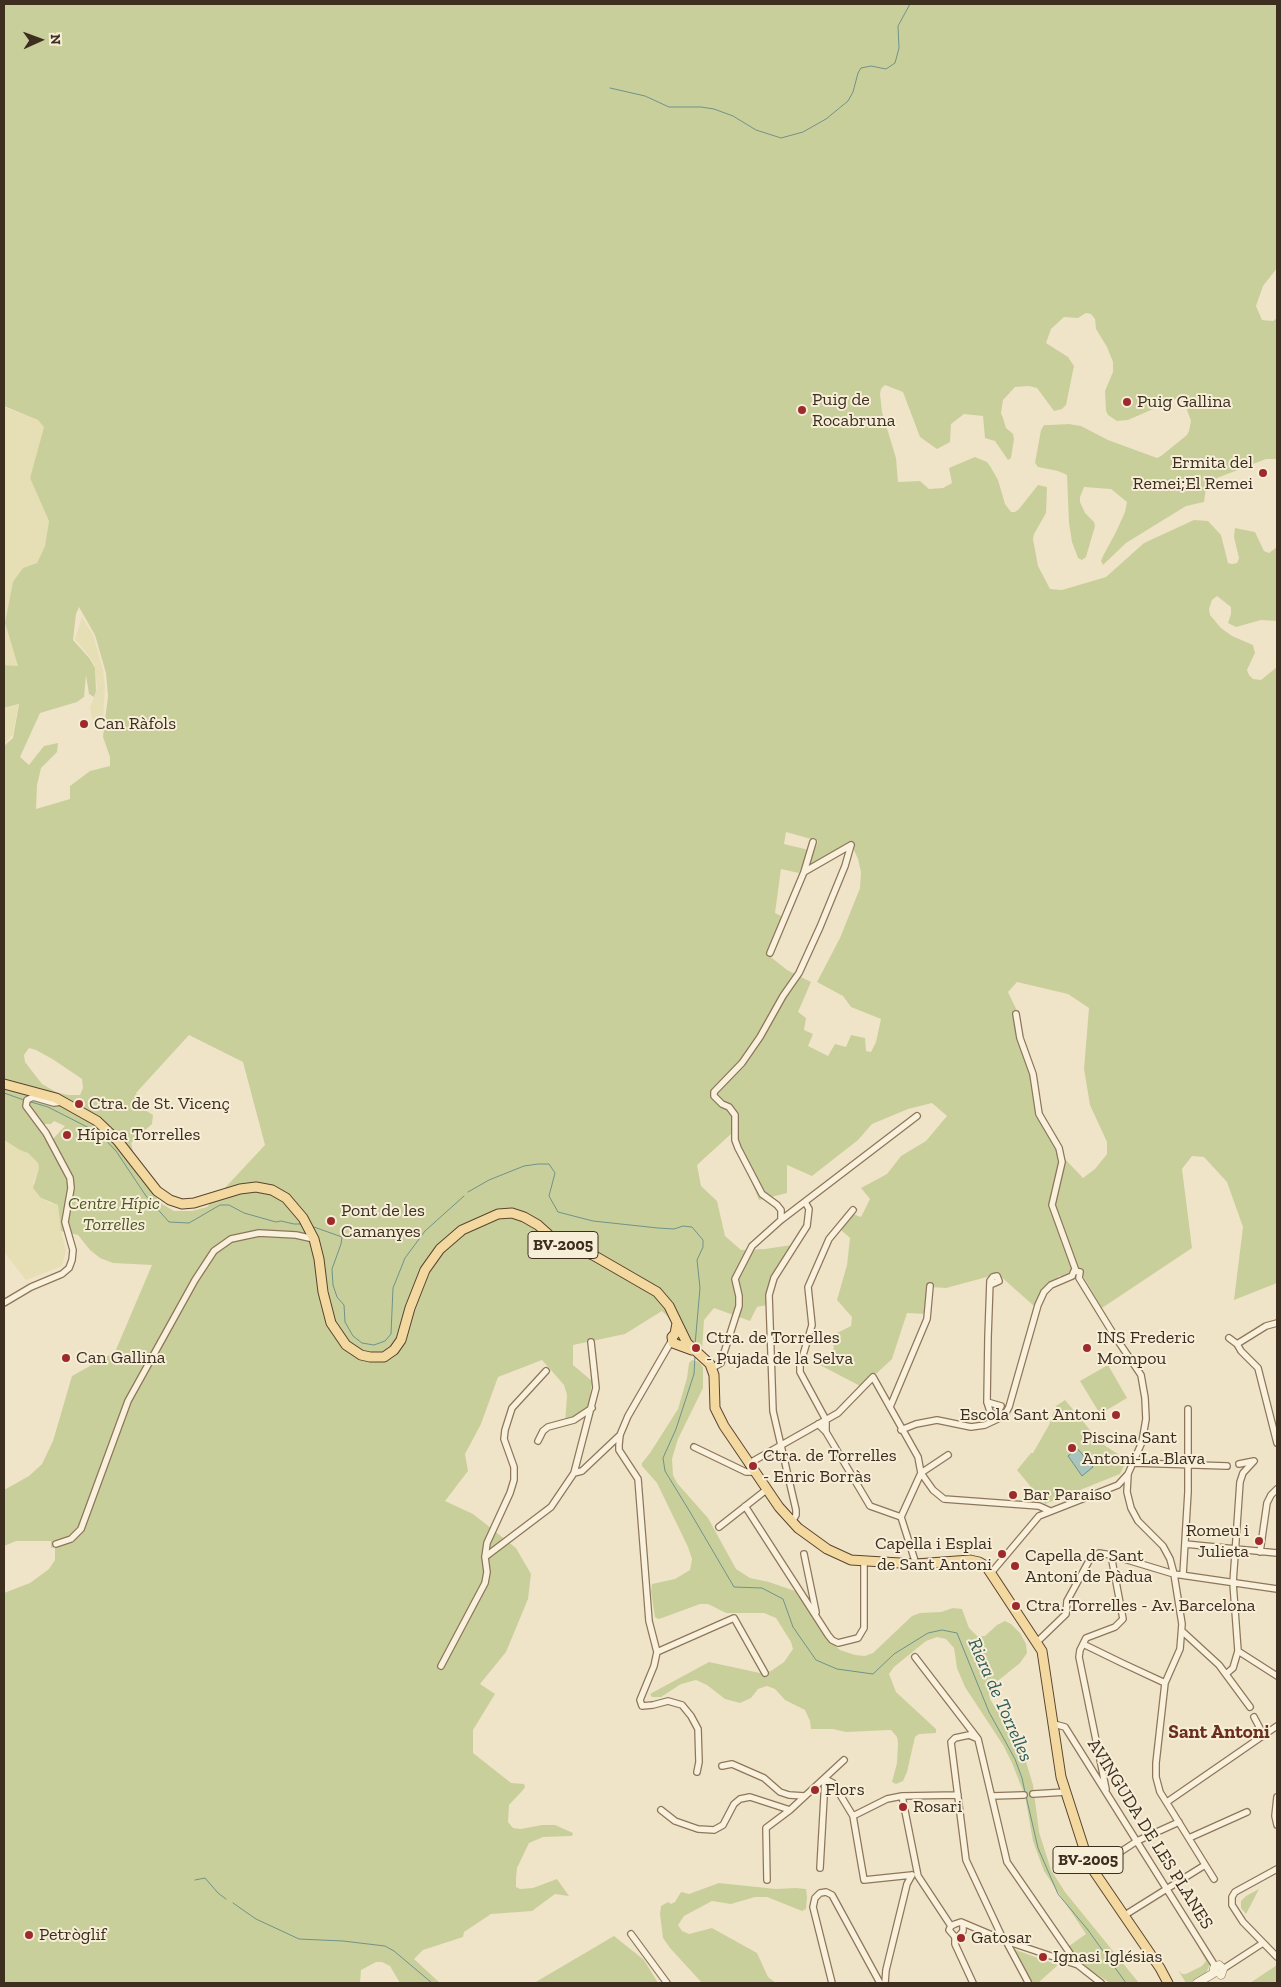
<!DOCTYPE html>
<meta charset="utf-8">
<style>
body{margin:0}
#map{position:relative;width:1281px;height:1987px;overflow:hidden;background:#f0e4c8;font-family:"Zilla Slab",serif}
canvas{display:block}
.frame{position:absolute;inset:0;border:5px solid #3d2e20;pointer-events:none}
.north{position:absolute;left:15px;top:15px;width:50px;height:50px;-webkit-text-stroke:4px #f7eed8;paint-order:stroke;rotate:88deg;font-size:14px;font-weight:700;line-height:20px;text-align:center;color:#3d2e20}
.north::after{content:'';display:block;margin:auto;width:18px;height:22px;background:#3d2e20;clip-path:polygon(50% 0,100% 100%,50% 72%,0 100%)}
</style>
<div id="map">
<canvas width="1281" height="1987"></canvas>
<div class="frame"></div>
<div class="north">N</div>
</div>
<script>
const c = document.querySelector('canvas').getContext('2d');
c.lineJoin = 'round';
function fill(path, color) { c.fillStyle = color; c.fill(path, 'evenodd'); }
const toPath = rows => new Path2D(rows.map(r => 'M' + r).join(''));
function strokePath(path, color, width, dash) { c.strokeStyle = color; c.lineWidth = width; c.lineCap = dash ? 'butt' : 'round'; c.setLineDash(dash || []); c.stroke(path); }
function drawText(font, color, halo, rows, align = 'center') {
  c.font = font + ' "Zilla Slab",serif'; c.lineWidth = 4; c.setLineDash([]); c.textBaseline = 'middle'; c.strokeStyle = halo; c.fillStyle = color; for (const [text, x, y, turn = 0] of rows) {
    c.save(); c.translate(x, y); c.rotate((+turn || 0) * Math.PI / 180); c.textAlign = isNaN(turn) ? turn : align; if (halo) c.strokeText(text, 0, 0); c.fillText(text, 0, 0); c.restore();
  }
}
fill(toPath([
 [4,407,38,420,44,427,30,478,49,520,45,546,37,563,23,568,5,623,18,666,4,665],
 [82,617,93,635,103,670,105,687,103,719,93,721,90,708,97,688,95,667,92,660,75,639],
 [18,705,13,734,4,745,4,709],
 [4,1140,20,1150,28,1153,38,1163,39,1168,33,1183,41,1198,49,1203,58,1205,61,1231,66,1251,62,1266,26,1280,4,1252]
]), '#e6deb5');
fill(toPath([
 [4,4,1277,4,1277,268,1263,286,1256,306,1262,320,1273,321,1277,318,1277,459,1266,459,1217,478,1206,488,1204,502,1186,506,1126,543,1103,565,1101,561,1103,556,1116,532,1125,512,1127,502,1111,489,1084,487,1080,497,1080,502,1085,513,1094,522,1095,526,1086,557,1082,560,1078,558,1072,542,1069,523,1067,475,1058,471,1038,467,1035,463,1041,430,1044,425,1050,425,1069,424,1081,426,1108,440,1157,458,1161,456,1187,435,1189,431,1191,421,1186,407,1180,400,1176,399,1128,420,1117,421,1108,415,1106,411,1105,391,1113,372,1113,362,1107,347,1096,329,1095,319,1091,314,1086,313,1078,318,1064,317,1051,329,1046,343,1068,357,1074,366,1066,405,1062,409,1054,411,1037,388,1029,386,1015,387,1003,400,1001,413,1003,418,1006,428,1013,434,1014,439,1011,458,1008,460,995,441,985,438,983,416,964,414,951,424,950,442,937,449,920,437,903,392,885,385,881,389,880,394,882,412,896,458,898,482,920,481,929,489,943,488,952,483,949,468,975,457,987,462,990,466,998,480,1005,504,1011,512,1015,512,1019,509,1038,485,1047,487,1046,513,1034,534,1033,539,1038,566,1050,589,1062,590,1106,577,1144,543,1194,520,1208,521,1221,535,1228,563,1232,564,1237,563,1239,558,1234,537,1235,528,1255,532,1264,551,1269,553,1277,547,1277,621,1261,620,1236,627,1228,623,1231,614,1231,607,1217,596,1212,600,1209,609,1210,615,1221,628,1232,636,1253,645,1255,653,1247,670,1249,675,1253,679,1261,680,1277,667,1277,1283,1234,1300,1243,1227,1227,1182,1204,1157,1192,1156,1182,1169,1192,1248,1102,1308,1083,1276,1059,1276,1034,1306,998,1274,946,1288,930,1287,926,1314,907,1313,892,1359,862,1387,820,1365,834,1353,833,1335,851,1326,852,1317,837,1300,847,1265,850,1238,841,1230,853,1214,861,1217,870,1199,861,1188,887,1174,901,1156,926,1141,947,1116,932,1103,908,1109,872,1124,858,1140,812,1176,787,1165,787,1193,759,1200,731,1134,697,1165,701,1186,717,1201,725,1236,741,1250,765,1249,792,1245,768,1284,767,1305,757,1307,750,1321,714,1308,704,1320,702,1351,662,1311,625,1334,573,1345,573,1365,592,1381,588,1412,565,1424,567,1395,564,1385,542,1360,498,1377,481,1424,465,1454,468,1471,445,1501,473,1514,516,1548,531,1574,528,1599,506,1652,480,1684,495,1694,473,1730,473,1753,511,1783,524,1784,525,1787,523,1790,509,1805,508,1822,513,1828,521,1829,542,1825,555,1825,573,1833,572,1836,543,1837,529,1843,517,1868,516,1879,516,1887,520,1889,533,1888,557,1879,569,1896,555,1894,532,1911,491,1914,464,1932,463,1937,423,1950,414,1959,440,1983,400,1983,390,1966,382,1962,376,1962,361,1970,360,1983,4,1983,4,1593,30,1583,49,1569,55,1560,55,1547,51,1548,51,1541,16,1541,4,1546,4,1490,29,1476,42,1464,53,1441,72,1376,115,1352,152,1265,113,1263,100,1258,90,1250,78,1235,61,1231,58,1205,41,1198,33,1188,39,1168,38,1163,28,1153,20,1150,4,1140,4,746,13,738,19,704,4,708,4,665,18,666,5,623,13,582,23,568,37,563,45,546,49,521,30,478,44,427,38,420,4,406],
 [79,607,95,635,106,673,108,696,103,737,110,757,110,766,90,771,70,786,70,799,36,809,37,785,41,768,57,752,58,743,44,746,29,765,20,757,40,713,77,702,84,697,86,675,89,694,94,697,96,691,95,668,90,659,73,640,76,614],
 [786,832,818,841,808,868,848,845,853,848,858,859,861,872,860,888,840,938,817,982,843,996,851,1007,881,1019,876,1042,871,1052,866,1051,865,1038,851,1035,846,1047,835,1044,828,1056,808,1046,813,1034,804,1030,806,1018,798,1012,811,982,787,970,767,954,783,917,775,913,781,869,799,873,809,850,784,844],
 [1017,982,1068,994,1089,1008,1084,1069,1090,1105,1107,1142,1107,1154,1095,1169,1083,1178,1063,1157,1045,1122,1032,1063,1023,1039,1020,1017,1008,992],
 [189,1035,243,1062,265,1145,207,1207,192,1211,174,1211,162,1204,139,1177,131,1143,152,1124,153,1115,145,1110,136,1093],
 [29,1048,36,1050,54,1060,82,1079,83,1088,80,1095,68,1095,56,1092,42,1084,25,1062,24,1055],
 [54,1121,65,1126,53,1139,44,1124,51,1124],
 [692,1360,699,1362,703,1367,703,1388,678,1439,672,1459,673,1475,677,1483,708,1518,736,1569,750,1578,769,1582,795,1591,825,1636,840,1650,855,1655,865,1656,873,1653,912,1616,920,1613,941,1612,953,1608,962,1609,969,1628,977,1636,985,1636,997,1625,1005,1621,1011,1624,1020,1633,1026,1644,1027,1653,1020,1663,994,1684,989,1690,990,1699,1024,1755,1033,1785,1039,1832,1051,1870,1065,1892,1139,1983,1110,1983,1079,1963,1069,1946,1086,1934,1044,1871,1033,1841,1025,1796,1012,1763,1003,1745,965,1687,957,1668,954,1648,946,1639,937,1637,926,1641,894,1667,889,1674,896,1692,936,1729,936,1733,919,1734,915,1737,907,1772,903,1781,896,1784,892,1782,893,1778,897,1763,898,1743,897,1737,891,1730,846,1732,833,1729,811,1729,810,1721,805,1710,785,1700,775,1689,767,1686,758,1689,751,1698,740,1703,725,1699,707,1685,696,1680,681,1684,661,1697,652,1697,650,1694,709,1662,760,1673,771,1671,784,1662,793,1649,791,1642,776,1618,764,1613,726,1613,708,1604,700,1604,662,1618,658,1619,655,1617,651,1592,652,1584,675,1579,690,1570,692,1559,688,1547,657,1483,642,1466,642,1463,650,1453,678,1409,687,1378,689,1363],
 [1108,1365,1127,1398,1100,1414,1080,1381],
 [1065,1400,1101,1443,1127,1460,1120,1474,1045,1504,1017,1470,1031,1453,1033,1453,1049,1425,1056,1406],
 [719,1883,776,1889,796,1888,806,1889,807,1897,806,1909,802,1911,767,1897,755,1897,731,1904,712,1901,684,1916,678,1925,682,1931,689,1934,712,1928,757,1953,768,1977,776,1983,702,1983,670,1948,663,1938,660,1914,661,1906,668,1902,671,1904,675,1902,681,1892,689,1894],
 [1259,1889,1246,1914,1241,1908,1241,1901,1246,1896],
 [1189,1930,1210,1964,1206,1973,1190,1983,1186,1983,1178,1970,1182,1974,1186,1974,1202,1966,1206,1961],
 [614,1936,644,1960,658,1983,534,1983],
 [1013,1949,1058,1965,1038,1983,1029,1983],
 [1277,1965,1277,1983,1250,1983]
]), '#c9cf9b');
const water = toPath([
 [1077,1448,1093,1467,1082,1476,1068,1456,1077,1448]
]);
fill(water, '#a9c4bc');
strokePath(water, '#6f938a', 1);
strokePath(toPath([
 [610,88,645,96,669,107,701,107,714,109,733,116,756,130,781,138,803,132,826,119,848,101,853,92,858,73,861,68,871,66,886,69,895,63,899,48,898,26,910,4],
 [4,1093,24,1100],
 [31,1102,48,1107,99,1133,116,1151,146,1196,169,1222,189,1223,220,1205,229,1205,244,1213,276,1222,281,1221,294,1224,302,1224],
 [468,1192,489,1180,524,1166,538,1164,549,1164,555,1173,549,1196,558,1212,593,1221,658,1228,674,1229,683,1226,692,1227,703,1240,703,1247,697,1260,700,1288,695,1345],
 [311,1226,342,1237,341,1244,332,1269,333,1285,337,1297,344,1305,345,1322,353,1336,362,1343,374,1345,385,1341,391,1334,393,1288,405,1258,425,1231,464,1196],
 [695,1356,694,1374,676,1429,663,1458,665,1471,690,1512,734,1587,762,1588,783,1599,793,1627,816,1660,837,1669,873,1674,894,1654,928,1633,942,1630,957,1633,989,1712,1015,1759,1022,1778,1025,1792],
 [1026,1796,1038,1848,1058,1894,1088,1930,1126,1983],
 [195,1880,205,1878,218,1893,226,1899],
 [233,1903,256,1919,299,1939,343,1941,385,1946,394,1951,432,1983]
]), '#6f938a', 1);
const minor = toPath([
 [804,872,813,842],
 [770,953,804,872,851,845],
 [1016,1014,1020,1038,1033,1074,1039,1114,1059,1148,1062,1162,1052,1205,1076,1271],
 [781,1220,781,1210,777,1205,762,1194,738,1148,735,1140,735,1115,729,1107,722,1104,714,1096,714,1092,742,1063,760,1037,783,996,799,973,820,927,845,866,851,845],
 [990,1285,999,1281,997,1276,993,1277,990,1281,988,1337,987,1402,993,1421],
 [4,1303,31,1287,62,1274,69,1268,72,1260,73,1250,65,1222,71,1188,70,1178,46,1133,26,1106,27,1100,33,1097,54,1103,62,1102],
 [1229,1338,1237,1344,1241,1351,1258,1368,1277,1443],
 [672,1340,628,1416,620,1435,619,1445,619,1450,638,1479,649,1621,657,1652,654,1666,640,1700,642,1706,653,1705,668,1701,682,1705,691,1716,698,1729,699,1762,697,1772],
 [1237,1344,1266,1326,1277,1323],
 [712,1368,721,1363,722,1359,739,1306,739,1296,735,1279,752,1246,781,1220,917,1116],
 [987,1402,1001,1406,993,1421],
 [890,1407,927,1319,930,1286],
 [818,1424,826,1432,870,1506,901,1517],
 [901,1430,916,1424,937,1420,971,1427,985,1425,1004,1416,1009,1407,1038,1305,1044,1292,1051,1285,1072,1276],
 [826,1432,826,1420,800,1372,800,1365,812,1325,808,1287,829,1239,853,1210],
 [538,1441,543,1431,548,1427,574,1420,592,1408],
 [694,1447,746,1472,754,1472],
 [1133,1463,1227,1466],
 [748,1464,838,1413,873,1377,918,1457,921,1473,933,1490,944,1499,1039,1506,1050,1511],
 [574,1473,596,1388,591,1342],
 [1128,1474,1127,1492,1131,1508,1138,1521,1163,1546,1170,1559,1174,1574,1182,1624,1180,1649,1165,1683,1156,1763,1156,1777,1160,1792,1214,1879],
 [745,1506,828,1635,832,1640,838,1643,858,1638,864,1628,864,1561],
 [792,1522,796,1515,796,1510,773,1411,769,1295,774,1278,807,1226,809,1209,805,1202],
 [719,1527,766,1490],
 [56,1544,71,1539,81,1529,128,1401,195,1280,214,1251,231,1239,259,1233,296,1235,314,1239],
 [1185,1544,1277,1553],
 [1260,1552,1267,1503,1271,1495,1277,1489],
 [804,1554,816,1612],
 [485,1557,551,1507,574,1473,582,1471,619,1436],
 [916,1564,901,1517,921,1473,948,1455],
 [991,1573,1039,1516,1118,1485,1128,1474,1142,1442,1146,1419,1145,1398,1141,1375,1114,1335,1079,1278,1080,1272,1074,1271,1072,1276],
 [1183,1575,1188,1492,1188,1409],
 [1182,1631,1219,1665,1250,1707],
 [1037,1642,1066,1614,1067,1601,1090,1559,1099,1553,1111,1555,1174,1574,1277,1589],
 [1083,1644,1122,1663,1165,1683],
 [1238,1651,1277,1676],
 [657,1652,734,1618,765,1673],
 [915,1657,978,1739,1007,1862,1078,1965],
 [441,1666,485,1583,487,1572,485,1557,487,1543,510,1493,514,1480,514,1467,504,1439,505,1430,512,1408,546,1371],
 [1226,1674,1233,1668,1238,1651,1233,1583,1240,1482,1243,1473,1254,1461,1239,1464],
 [1254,1717,1264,1736],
 [1054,1724,1065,1727,1215,1966],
 [976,1738,969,1735,955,1738,951,1742,966,1860,1003,1939],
 [722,1766,732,1764,764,1778,780,1792,789,1795,805,1796],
 [825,1779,833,1783,853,1816,864,1880,912,1875],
 [1106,1789,1079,1657,1080,1650,1086,1638,1115,1627,1123,1619,1111,1555],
 [1033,1794,1066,1792],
 [902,1796,918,1876,951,1926],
 [992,1796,1024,1795],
 [1277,1797,1275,1816,1277,1825],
 [1167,1802,1277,1726],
 [661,1810,675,1821,698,1829,714,1830,723,1825,734,1804,740,1799,750,1797,790,1810],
 [853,1816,887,1799,902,1796,958,1795],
 [1189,1838,1247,1812],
 [820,1868,825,1779],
 [1277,1869,1235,1892,1232,1897,1232,1905,1243,1922,1277,1957],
 [1093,1870,1137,1841,1179,1822],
 [767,1880,766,1828,790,1810,844,1760],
 [1125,1915,1205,1865],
 [631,1934,667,1983],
 [955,1937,959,1936,963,1931,963,1923],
 [1006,1941,1028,1982],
 [1223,1969,1263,1943],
 [832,1983,813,1907,815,1898,820,1893,826,1892,832,1895,880,1983],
 [885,1983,886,1970,907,1884,912,1875],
 [973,1983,955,1944,955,1937,949,1930,951,1926,955,1924,961,1922,1006,1941,1078,1965,1101,1983]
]);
const tertiary = toPath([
 [1214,1973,1214,1968,1219,1965,1223,1969,1221,1975],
 [1197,1983,1214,1973]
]);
const primary = toPath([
 [4,1084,56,1098,97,1121,118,1141,157,1191,170,1200,182,1204,194,1203,240,1189,256,1187,272,1190,286,1198,303,1218,314,1239,319,1259,323,1292,331,1323,346,1345,361,1355,370,1357,384,1357,394,1350,401,1340,410,1308,425,1270,440,1249,462,1230,498,1214,512,1213,524,1217,538,1225,558,1243,593,1255,657,1292,669,1306,687,1343,710,1364,714,1375,715,1408,724,1426,779,1507,798,1528,827,1549,851,1560,916,1564,970,1560,979,1562,986,1566,1042,1651,1061,1777,1089,1864,1160,1968,1168,1983],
 [677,1323,675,1334,672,1337,673,1343,692,1350]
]);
strokePath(minor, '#8d765c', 8);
strokePath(tertiary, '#8d765c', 9);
strokePath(primary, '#5b4430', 11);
strokePath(minor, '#faf1dc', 5.5);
strokePath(tertiary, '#faf1dc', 8);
strokePath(primary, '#f3d9a0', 9);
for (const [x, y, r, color] of [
 [1127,402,5,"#9e2a2b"],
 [802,410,5,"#9e2a2b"],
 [1263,473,5,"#9e2a2b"],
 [84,724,5,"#9e2a2b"],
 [79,1104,5,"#9e2a2b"],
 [67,1135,5,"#9e2a2b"],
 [331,1221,5,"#9e2a2b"],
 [696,1348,5,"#9e2a2b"],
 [1087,1348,5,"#9e2a2b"],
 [66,1358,5,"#9e2a2b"],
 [1116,1415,5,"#9e2a2b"],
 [1072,1448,5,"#9e2a2b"],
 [753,1466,5,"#9e2a2b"],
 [1013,1495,5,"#9e2a2b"],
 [1259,1541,5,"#9e2a2b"],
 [1002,1554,5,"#9e2a2b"],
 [1015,1566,5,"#9e2a2b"],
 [1016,1606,5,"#9e2a2b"],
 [815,1790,5,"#9e2a2b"],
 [903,1807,5,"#9e2a2b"],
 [29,1935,5,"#9e2a2b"],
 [961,1938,5,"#9e2a2b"],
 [1043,1957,5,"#9e2a2b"]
]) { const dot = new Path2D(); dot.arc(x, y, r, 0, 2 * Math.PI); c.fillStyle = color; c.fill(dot); strokePath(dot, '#f7eed8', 2); }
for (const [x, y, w] of [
 [563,1245,70],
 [1088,1860,70]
]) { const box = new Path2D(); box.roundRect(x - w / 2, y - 13.5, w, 27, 4); c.fillStyle = '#f7eed8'; c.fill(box); strokePath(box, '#3d2e20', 1); }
drawText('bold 16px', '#3d2e20', null, [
 ["BV-2005",563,1245],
 ["BV-2005",1088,1860]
]);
drawText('18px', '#3d2e20', '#f7eed8', [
 ["Puig de",812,400],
 ["Rocabruna",812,421],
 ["Puig Gallina",1137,402],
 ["Ermita del",1253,463,"right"],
 ["Remei;El Remei",1253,484,"right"],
 ["Can Ràfols",94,724],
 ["Ctra. de St. Vicenç",89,1104],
 ["Hípica Torrelles",77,1135],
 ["Pont de les",341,1211],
 ["Camanyes",341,1232],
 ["Ctra. de Torrelles",706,1338],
 ["- Pujada de la Selva",706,1359],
 ["INS Frederic",1097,1338],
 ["Mompou",1097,1359],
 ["Can Gallina",76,1358],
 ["Escola Sant Antoni",1106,1415,"right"],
 ["Piscina Sant",1082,1438],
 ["Antoni-La Blava",1082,1459],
 ["Ctra. de Torrelles",763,1456],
 ["- Enric Borràs",763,1477],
 ["Bar Paraiso",1023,1495],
 ["Romeu i",1249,1531,"right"],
 ["Julieta",1249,1552,"right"],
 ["Capella i Esplai",992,1544,"right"],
 ["de Sant Antoni",992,1565,"right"],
 ["Capella de Sant",1025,1556],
 ["Antoni de Pàdua",1025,1577],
 ["Ctra. Torrelles - Av. Barcelona",1026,1606],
 ["Flors",825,1790],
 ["Rosari",913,1807],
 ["Petròglif",39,1935],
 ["Gatosar",971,1938],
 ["Ignasi Iglésias",1053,1957]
], 'left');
drawText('italic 18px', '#4d5a26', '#f7eed8', [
 ["Centre Hípic",114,1204],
 ["Torrelles",114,1225]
]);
drawText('18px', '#3d2e20', '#f7eed8', [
 ["AVINGUDA DE LES PLANES",1150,1834,58]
]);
drawText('italic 19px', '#2f5d5a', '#f7eed8', [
 ["Riera de Torrelles",1000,1700,66]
]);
drawText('bold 19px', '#6b2e1e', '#f7eed8', [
 ["Sant Antoni",1219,1733]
]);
</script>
